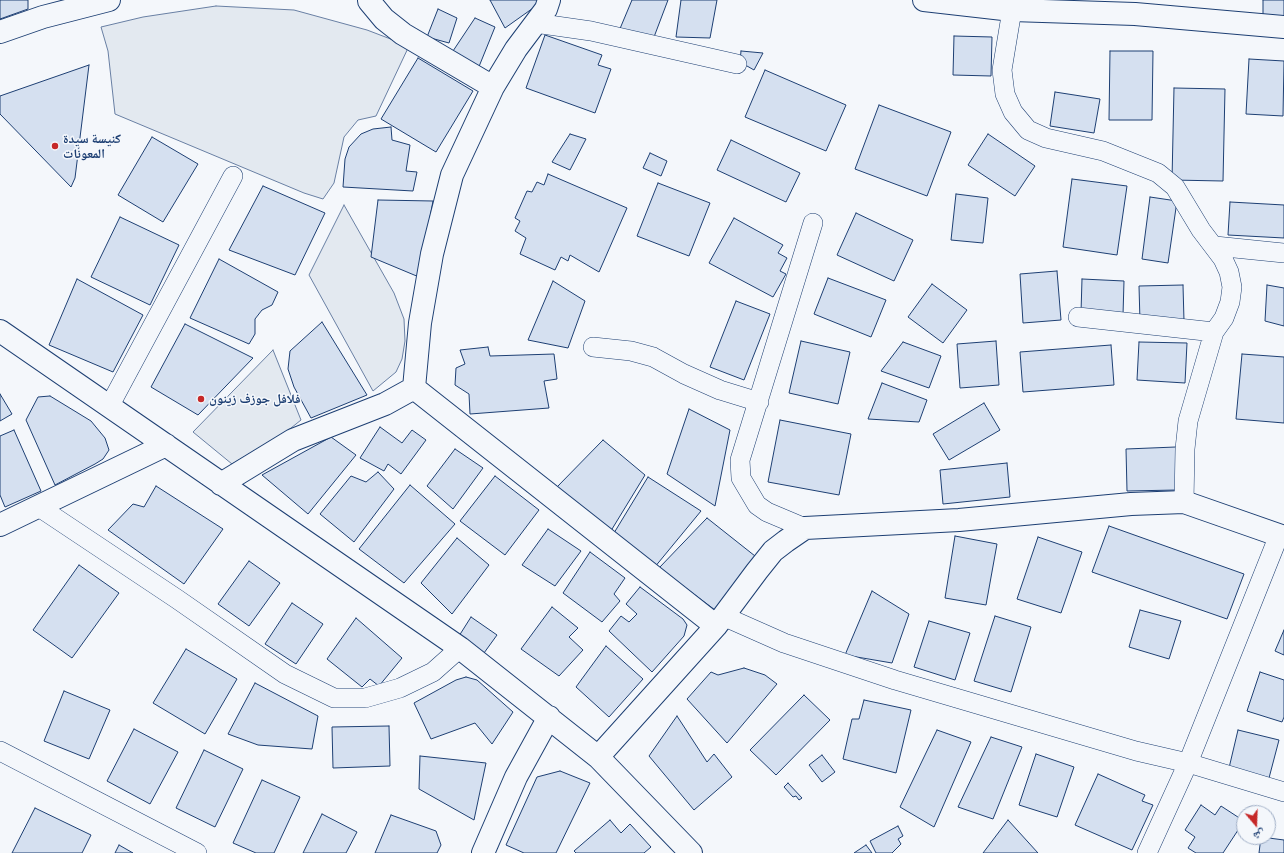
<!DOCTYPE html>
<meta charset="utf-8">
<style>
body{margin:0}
#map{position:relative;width:1284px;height:853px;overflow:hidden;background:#f4f7fb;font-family:Ubuntu,"Noto Naskh Arabic",sans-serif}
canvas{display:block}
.north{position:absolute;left:1236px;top:805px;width:40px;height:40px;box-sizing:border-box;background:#f4f7fb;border:1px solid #9eadc5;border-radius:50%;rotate:161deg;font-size:11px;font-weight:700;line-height:16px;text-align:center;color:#1d3f73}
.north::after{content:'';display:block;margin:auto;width:14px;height:18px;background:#c62828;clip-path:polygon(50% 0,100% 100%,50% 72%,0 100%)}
</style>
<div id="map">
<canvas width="1284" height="853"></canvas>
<div class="north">ش</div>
</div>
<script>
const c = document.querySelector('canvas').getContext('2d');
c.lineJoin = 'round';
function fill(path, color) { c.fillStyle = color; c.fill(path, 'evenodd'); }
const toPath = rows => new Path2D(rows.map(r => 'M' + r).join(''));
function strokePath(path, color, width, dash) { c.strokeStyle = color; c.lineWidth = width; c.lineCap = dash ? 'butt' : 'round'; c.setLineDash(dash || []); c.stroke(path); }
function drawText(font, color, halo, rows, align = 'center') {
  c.font = font + ' Ubuntu,"Noto Naskh Arabic",sans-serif'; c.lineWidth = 3; c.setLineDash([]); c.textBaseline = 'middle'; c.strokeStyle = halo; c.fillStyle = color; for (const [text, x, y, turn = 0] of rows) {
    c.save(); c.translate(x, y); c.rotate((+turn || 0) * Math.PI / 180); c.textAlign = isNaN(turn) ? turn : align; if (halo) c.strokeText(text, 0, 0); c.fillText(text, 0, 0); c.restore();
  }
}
const green = toPath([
 [216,6,294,10,367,30,409,46,376,116,358,120,344,137,334,183,323,199,304,193,115,114,108,51,101,27,143,17,216,6],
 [344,205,394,293,404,319,405,341,402,359,396,372,373,391,309,275,344,205],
 [273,350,301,420,286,432,232,464,193,432,273,350]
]);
fill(green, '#e3e9f0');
strokePath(green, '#687fa3', 1);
const building = toPath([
 [0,0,28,0,28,9,0,19,0,0],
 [490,0,543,0,543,1,505,28,490,0],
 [632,0,668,0,654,37,619,31,632,0],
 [681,0,717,0,710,38,676,37,681,0],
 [1263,0,1284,0,1284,16,1263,15,1263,0],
 [438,9,457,18,449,43,427,37,438,9],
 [475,18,495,27,478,69,451,54,475,18],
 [545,35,602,55,598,65,611,69,595,113,526,88,545,35],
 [954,36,992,37,991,76,953,75,954,36],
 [741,51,763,53,754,70,740,62,741,51],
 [1110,51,1153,51,1152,120,1109,120,1110,51],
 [418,58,473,91,436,152,381,119,418,58],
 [1249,59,1284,61,1283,116,1246,114,1249,59],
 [89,65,75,178,71,187,0,114,0,96,89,65],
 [765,70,846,105,826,151,745,117,765,70],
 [1174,88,1225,89,1223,181,1172,180,1174,88],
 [1055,92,1100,99,1094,133,1050,126,1055,92],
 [879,105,951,132,927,196,855,169,879,105],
 [391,127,392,140,410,145,406,171,417,172,413,191,343,187,345,159,349,147,361,134,373,129,391,127],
 [570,134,586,139,570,170,552,162,570,134],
 [988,134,1035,166,1015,196,968,165,988,134],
 [152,137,198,164,163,222,118,195,152,137],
 [731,140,800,173,786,202,717,170,731,140],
 [650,153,667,161,661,176,643,168,650,153],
 [548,174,627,208,599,272,570,255,568,261,561,257,555,270,520,254,526,238,515,231,520,221,515,218,527,191,532,192,537,182,544,185,548,174],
 [1072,179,1127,186,1117,255,1063,247,1072,179],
 [658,183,710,203,689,256,637,236,658,183],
 [263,186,325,213,295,275,229,250,263,186],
 [956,194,988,198,983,243,951,240,956,194],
 [1150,197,1177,201,1168,263,1142,259,1150,197],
 [378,200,433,201,419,277,371,257,378,200],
 [1230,202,1284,205,1284,238,1228,235,1230,202],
 [856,213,913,240,894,281,837,255,856,213],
 [120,217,179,245,150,305,91,277,120,217],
 [734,218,783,245,778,253,787,258,780,271,786,274,773,297,709,263,734,218],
 [219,259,278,292,272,305,262,310,255,319,255,334,249,344,190,318,219,259],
 [1057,271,1061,320,1023,323,1020,274,1057,271],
 [828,278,886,300,871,337,814,314,828,278],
 [77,279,143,315,113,372,49,345,77,279],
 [1082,279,1124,281,1123,315,1081,313,1082,279],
 [553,281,585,301,568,348,528,340,553,281],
 [932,284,967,310,943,343,908,317,932,284],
 [1183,285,1184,321,1140,322,1139,286,1183,285],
 [1267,285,1284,288,1284,326,1265,321,1267,285],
 [736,301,770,314,744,380,710,367,736,301],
 [322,322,367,395,311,418,294,387,288,369,290,351,322,322],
 [185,324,253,358,198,415,151,387,185,324],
 [801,341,850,352,838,404,789,393,801,341],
 [996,341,999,385,960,388,957,344,996,341],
 [903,342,941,356,929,388,881,371,903,342],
 [1139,342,1187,343,1185,383,1137,380,1139,342],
 [1111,345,1114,385,1023,392,1020,352,1111,345],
 [488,347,490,356,554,354,557,379,544,381,549,408,470,414,469,394,455,385,456,368,465,364,460,350,488,347],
 [1242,354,1284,357,1284,423,1236,419,1242,354],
 [882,383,927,400,919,422,868,419,882,383],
 [0,394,12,414,0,421,0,394],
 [50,396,91,421,105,438,109,450,103,459,95,464,55,485,26,420,38,397,50,396],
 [984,403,1000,430,949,460,933,434,984,403],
 [689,409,730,430,715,506,667,474,689,409],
 [780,420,851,434,839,495,768,482,780,420],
 [380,427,402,443,412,430,426,440,401,474,388,464,384,471,360,458,380,427],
 [14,430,41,491,5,507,0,495,0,436,14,430],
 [331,437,356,455,308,514,262,475,331,437],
 [603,440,645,475,609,534,557,487,603,440],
 [1176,447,1177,490,1127,491,1126,449,1176,447],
 [455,449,483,468,453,509,427,486,455,449],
 [1007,463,1010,497,943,504,940,470,1007,463],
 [378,472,394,489,354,542,320,514,351,476,366,482,378,472],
 [495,476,539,510,505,555,460,521,495,476],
 [648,477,701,511,654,568,614,533,648,477],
 [410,485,455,524,404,583,359,549,410,485],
 [156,486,223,529,184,584,108,530,133,504,144,507,156,486],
 [707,518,755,556,715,610,659,568,707,518],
 [1109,526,1244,574,1227,619,1092,572,1109,526],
 [548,529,581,551,555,586,522,565,548,529],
 [955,536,997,544,986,605,945,598,955,536],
 [1038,537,1082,552,1061,613,1017,599,1038,537],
 [457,538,489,565,452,614,421,583,457,538],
 [590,552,625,578,614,594,620,601,602,622,563,593,590,552],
 [249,561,280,583,249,626,218,604,249,561],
 [79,565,119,593,72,658,33,630,79,565],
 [640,587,683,619,687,625,684,636,652,672,609,631,621,616,629,622,637,614,626,604,640,587],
 [872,591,909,614,892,663,845,655,872,591],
 [292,603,323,624,296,664,265,644,292,603],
 [552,607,578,628,569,637,583,650,559,676,521,649,552,607],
 [1140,610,1181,621,1169,659,1129,647,1140,610],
 [995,616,1031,627,1011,692,974,681,995,616],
 [471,617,497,635,484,653,459,636,471,617],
 [356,618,402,658,379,686,370,679,362,687,327,659,356,618],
 [929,621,970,633,955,680,914,667,929,621],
 [1284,630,1284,655,1275,651,1284,630],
 [606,646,643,679,609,717,576,687,606,646],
 [186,649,237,679,205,734,153,703,186,649],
 [744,668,765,675,777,684,727,743,687,699,711,672,718,675,744,668],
 [1260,672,1284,680,1284,717,1282,722,1247,711,1260,672],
 [466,677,477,680,513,712,492,744,475,723,431,739,414,703,456,680,466,677],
 [255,683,318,716,312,749,258,745,228,734,255,683],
 [64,691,110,710,89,759,44,741,64,691],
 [804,695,830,720,776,775,750,750,804,695],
 [864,700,911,710,896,773,843,759,852,719,859,719,864,700],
 [677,716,707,762,714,754,732,777,694,810,649,756,677,716],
 [389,726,390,766,333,768,332,727,389,726],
 [134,729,178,752,150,804,107,781,134,729],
 [937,730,971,742,934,827,900,807,937,730],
 [1238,730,1279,740,1269,778,1229,768,1238,730],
 [991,737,1022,747,993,819,958,807,991,737],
 [204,750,243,769,215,827,176,808,204,750],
 [1036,754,1074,767,1057,817,1019,805,1036,754],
 [822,755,835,772,822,782,809,765,822,755],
 [420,756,486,763,474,820,419,789,420,756],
 [560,771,590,783,556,853,524,853,506,845,537,777,560,771],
 [1098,774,1145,795,1142,801,1153,805,1132,850,1075,825,1098,774],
 [262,780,300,797,274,853,256,853,233,843,262,780],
 [788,783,802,798,799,800,796,796,793,797,784,787,788,783],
 [1201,805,1215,815,1221,806,1244,821,1223,853,1196,853,1188,848,1195,837,1185,830,1201,805],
 [35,808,91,835,82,853,12,853,35,808],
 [322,814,357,832,346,853,303,853,322,814],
 [391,815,436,831,441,845,437,853,375,853,391,815],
 [610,820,621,833,630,824,651,847,644,853,576,853,574,851,610,820],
 [1008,820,1038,853,983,853,1008,820],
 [898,826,903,836,898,839,901,844,892,853,876,853,870,841,898,826],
 [1261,837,1284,840,1284,853,1259,853,1261,837],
 [119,845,133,853,115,853,119,845],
 [866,845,872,853,854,853,866,845]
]);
fill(building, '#d5e0f0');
strokePath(building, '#1d3f73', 1);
const street = toPath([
 [1012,10,1002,70,1005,94,1013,112,1028,130,1046,138,1103,151,1158,173,1175,187,1201,230,1223,259,1229,272,1232,287,1230,302,1224,318,1214,332,1188,421,1185,449,1184,502],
 [535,23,591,31,737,64],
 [1215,246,1284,253],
 [1078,317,1214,332],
 [593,347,631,351,653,357,684,374,720,390,759,402],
 [110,405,233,176],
 [39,507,177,599,285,674,334,698,365,698,400,688,433,672,460,648],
 [805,528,767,512,757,505,741,478,740,460,813,223],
 [723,616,784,643,895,680,1136,751,1188,763,1284,792],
 [0,751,197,853],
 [1147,853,1188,763,1279,535]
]);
const secondary = toPath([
 [924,0,1012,10,1135,14,1284,27],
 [369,1,384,19,403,34,493,87],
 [0,32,43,17,109,0],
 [0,331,460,648,598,757,691,853],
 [414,388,420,323,432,254,452,175,493,87,516,49,546,9,549,0],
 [221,484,293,440,385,404,414,388,716,626],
 [0,525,166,445],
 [598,757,716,626,757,571,773,551,786,541,805,528,959,520,1131,504,1184,502,1284,537],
 [483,853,516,777,549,717]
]);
strokePath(street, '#1d3f73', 20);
strokePath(secondary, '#1d3f73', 24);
strokePath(street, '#f4f7fb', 19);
strokePath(secondary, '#f4f7fb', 22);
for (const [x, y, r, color] of [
 [55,146,4,"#c62828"],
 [201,399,4,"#c62828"]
]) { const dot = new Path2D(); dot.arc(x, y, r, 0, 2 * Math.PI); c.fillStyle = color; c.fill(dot); strokePath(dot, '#f4f7fb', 1.5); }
drawText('bold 13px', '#1d3f73', '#f4f7fb', [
 ["كنيسة سيدة",63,139],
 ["المعونات",63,154],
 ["فلافل جوزف زينون",209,399]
], 'left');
</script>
